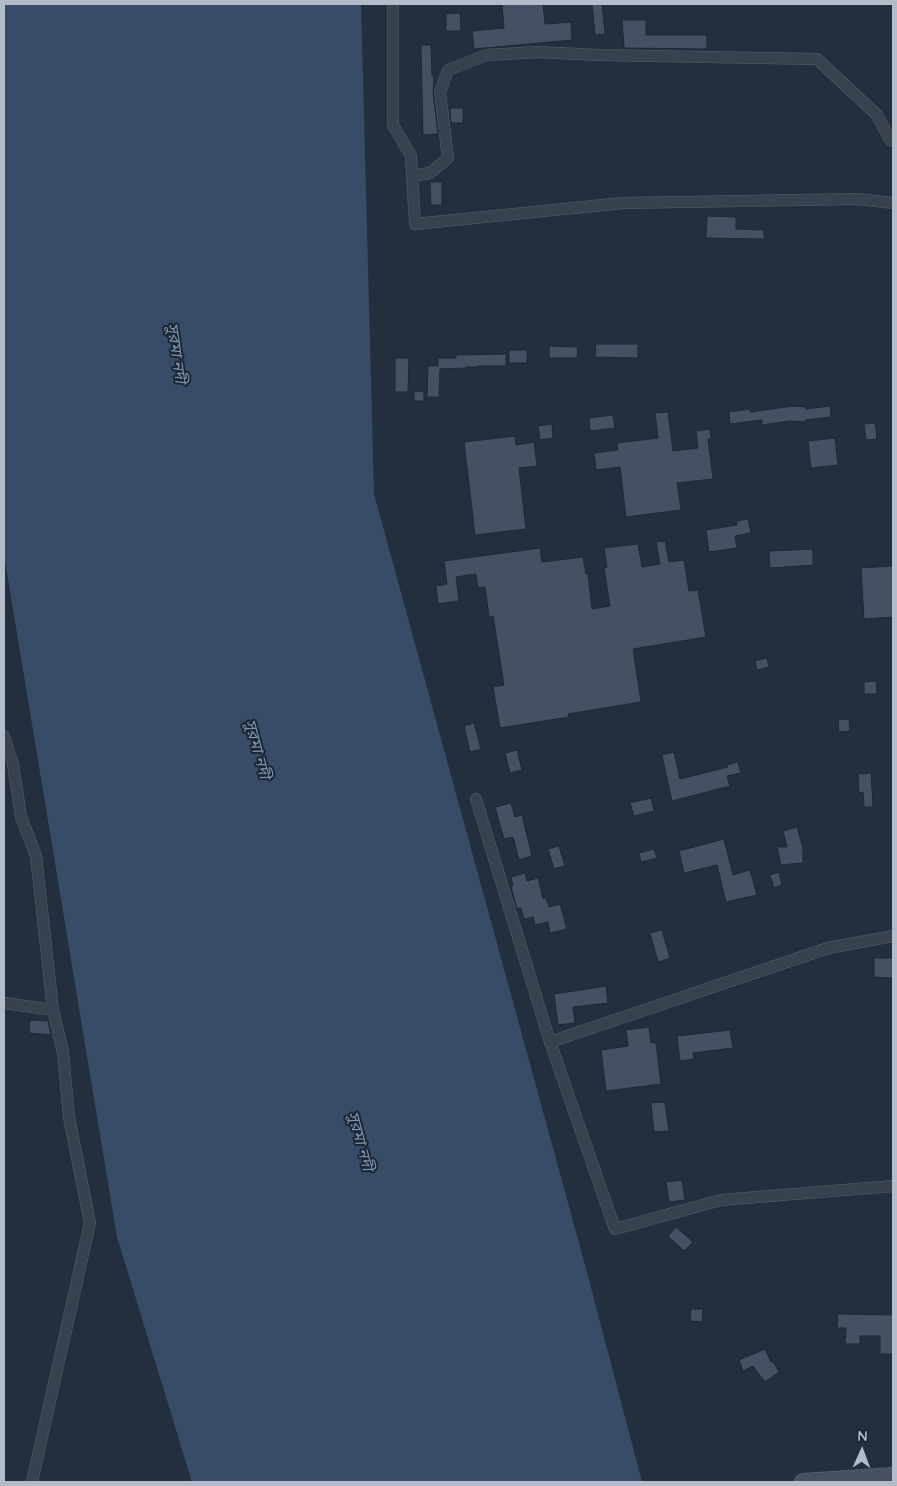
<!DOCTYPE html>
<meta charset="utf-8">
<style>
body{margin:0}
#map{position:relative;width:897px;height:1486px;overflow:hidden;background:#242f3e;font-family:Quicksand,sans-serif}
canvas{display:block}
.frame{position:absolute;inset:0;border:5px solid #b4bcc9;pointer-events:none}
.north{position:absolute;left:837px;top:1426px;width:50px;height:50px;-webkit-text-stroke:4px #1d2633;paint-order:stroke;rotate:2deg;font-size:14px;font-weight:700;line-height:20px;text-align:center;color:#b4bcc9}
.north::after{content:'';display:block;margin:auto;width:18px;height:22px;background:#b4bcc9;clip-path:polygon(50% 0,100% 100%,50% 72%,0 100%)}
</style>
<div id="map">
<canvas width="897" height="1486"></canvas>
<div class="frame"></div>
<div class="north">N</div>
</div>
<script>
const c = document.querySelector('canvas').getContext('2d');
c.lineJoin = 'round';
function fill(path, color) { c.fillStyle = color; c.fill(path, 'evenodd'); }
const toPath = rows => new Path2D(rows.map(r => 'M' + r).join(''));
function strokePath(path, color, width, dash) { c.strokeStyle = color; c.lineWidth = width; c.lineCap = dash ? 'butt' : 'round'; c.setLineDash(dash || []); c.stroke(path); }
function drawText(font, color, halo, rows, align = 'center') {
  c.font = font + ' Quicksand,"Noto Sans Bengali",sans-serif'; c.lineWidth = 4; c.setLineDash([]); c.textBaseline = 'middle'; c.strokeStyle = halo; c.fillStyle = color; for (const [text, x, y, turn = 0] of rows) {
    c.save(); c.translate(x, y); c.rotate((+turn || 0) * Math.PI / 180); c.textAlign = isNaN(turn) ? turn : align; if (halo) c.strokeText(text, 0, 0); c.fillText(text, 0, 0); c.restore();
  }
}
fill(toPath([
 [4,4,361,4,374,494,588,1276,642,1482,192,1482,117,1237,4,555]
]), '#394c67');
const building = toPath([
 [502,4,543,4,545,24,571,22,572,40,474,49,472,31,504,28,502,4],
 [592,4,602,4,605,34,595,35,592,4],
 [460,13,461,31,446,31,446,14,460,13],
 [622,20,646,20,646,35,707,35,707,49,624,48,622,20],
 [421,45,431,45,432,76,434,76,433,93,438,134,423,135,421,45],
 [450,108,463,108,463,123,451,123,450,108],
 [430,182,442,182,442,205,431,205,430,182],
 [707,216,736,217,736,229,764,230,764,239,706,238,707,216],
 [596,344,638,344,638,358,595,357,596,344],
 [549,346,578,347,577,358,549,358,549,346],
 [509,350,527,350,527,363,509,363,509,350],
 [506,354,506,366,478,366,478,367,466,367,466,368,440,369,439,397,427,397,428,366,438,366,438,358,456,358,456,355,506,354],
 [395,358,409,358,408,392,395,392,395,358],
 [414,391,424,392,424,401,414,401,414,391],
 [793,406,806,407,806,409,830,406,831,417,805,420,805,422,789,421,762,425,762,420,730,424,729,412,750,409,750,412,793,406],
 [668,412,673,451,698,448,696,431,710,429,711,439,708,439,713,479,677,483,681,510,626,517,620,467,596,470,594,453,618,450,617,443,658,438,655,413,668,412],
 [613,415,615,428,590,431,589,418,613,415],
 [875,423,877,439,866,440,864,424,875,423],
 [552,424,553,438,540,440,538,426,552,424],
 [515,436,516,445,534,442,537,466,519,468,526,529,475,535,464,442,515,436],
 [835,438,838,465,811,468,808,441,835,438],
 [748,519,751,533,735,536,737,548,709,552,706,530,737,525,736,521,748,519],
 [665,541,669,562,684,560,689,591,698,590,706,637,633,649,641,702,568,714,569,717,500,728,493,687,504,685,493,616,489,617,485,587,478,588,476,574,456,577,459,601,438,604,436,586,447,584,444,561,540,548,542,562,583,557,586,574,588,574,592,609,610,606,604,568,607,567,604,548,638,544,642,567,660,564,656,542,665,541],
 [813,549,813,565,770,568,769,551,813,549],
 [893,566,893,617,864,619,861,568,893,566],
 [767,658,769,667,757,670,755,661,767,658],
 [876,681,877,694,864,694,864,682,876,681],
 [849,719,850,731,839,732,838,720,849,719],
 [474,723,481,749,470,752,464,726,474,723],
 [517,750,522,770,510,773,505,753,517,750],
 [674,752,680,779,728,767,727,765,738,762,741,773,727,776,730,786,672,801,662,755,674,752],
 [871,773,873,807,864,807,863,792,859,793,858,774,871,773],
 [651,798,654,811,634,816,630,803,651,798],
 [511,803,515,817,522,815,532,856,519,860,513,837,504,839,495,807,511,803],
 [797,827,803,848,803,863,781,865,777,847,787,847,783,831,797,827],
 [724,839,733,875,750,870,757,895,726,902,717,865,684,873,679,851,724,839],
 [559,846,565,866,554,869,548,849,559,846],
 [654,849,657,858,641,862,639,853,654,849],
 [779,872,782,885,774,888,770,875,779,872],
 [525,873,527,881,538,878,543,899,546,898,549,907,560,904,567,929,550,933,548,922,535,925,533,917,524,919,521,908,517,909,511,887,513,886,511,877,525,873],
 [662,930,670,958,658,962,650,933,662,930],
 [874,958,893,958,893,978,874,977,874,958],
 [606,986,608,1003,573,1007,575,1023,558,1025,554,994,606,986],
 [30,1020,48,1021,51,1035,29,1033,30,1020],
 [649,1027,651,1043,656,1043,661,1084,606,1091,601,1050,628,1046,626,1030,649,1027],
 [730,1030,733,1048,693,1053,694,1059,680,1061,677,1036,730,1030],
 [665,1102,669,1131,654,1132,651,1103,665,1102],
 [682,1180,685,1200,669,1202,666,1182,682,1180],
 [676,1227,693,1242,684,1251,668,1236,676,1227],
 [691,1309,703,1309,702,1322,690,1321,691,1309],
 [838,1314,893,1315,893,1354,880,1354,880,1336,860,1336,860,1344,845,1344,846,1328,837,1328,838,1314],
 [765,1349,771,1362,773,1362,779,1372,765,1382,753,1366,743,1371,739,1360,765,1349]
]);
fill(building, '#455162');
strokePath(building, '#1f2835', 1);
const minor = toPath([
 [393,4,393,125,411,156,415,224,623,203,858,199,893,203],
 [412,176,430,173,448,158,440,92,448,70,487,55,538,52,598,55,817,59,877,115,890,140,893,141],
 [4,736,13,764,21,817,36,856,53,1010,63,1052,69,1117,90,1223,32,1482],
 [476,799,550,1042,615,1229,721,1200,893,1186],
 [4,1003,53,1010],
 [550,1042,828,948,893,936]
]);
const secondary = toPath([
 [803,1482,893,1476]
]);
strokePath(minor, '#565f6c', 12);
strokePath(secondary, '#565f6c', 18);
strokePath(minor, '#38414e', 11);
strokePath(secondary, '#465061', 16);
drawText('italic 16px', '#7c92b1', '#1d2633', [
 ["সুরমা নদী",176,353,82],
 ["সুরমা নদী",257,749,75],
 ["সুরমা নদী",360,1141,75]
]);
</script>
